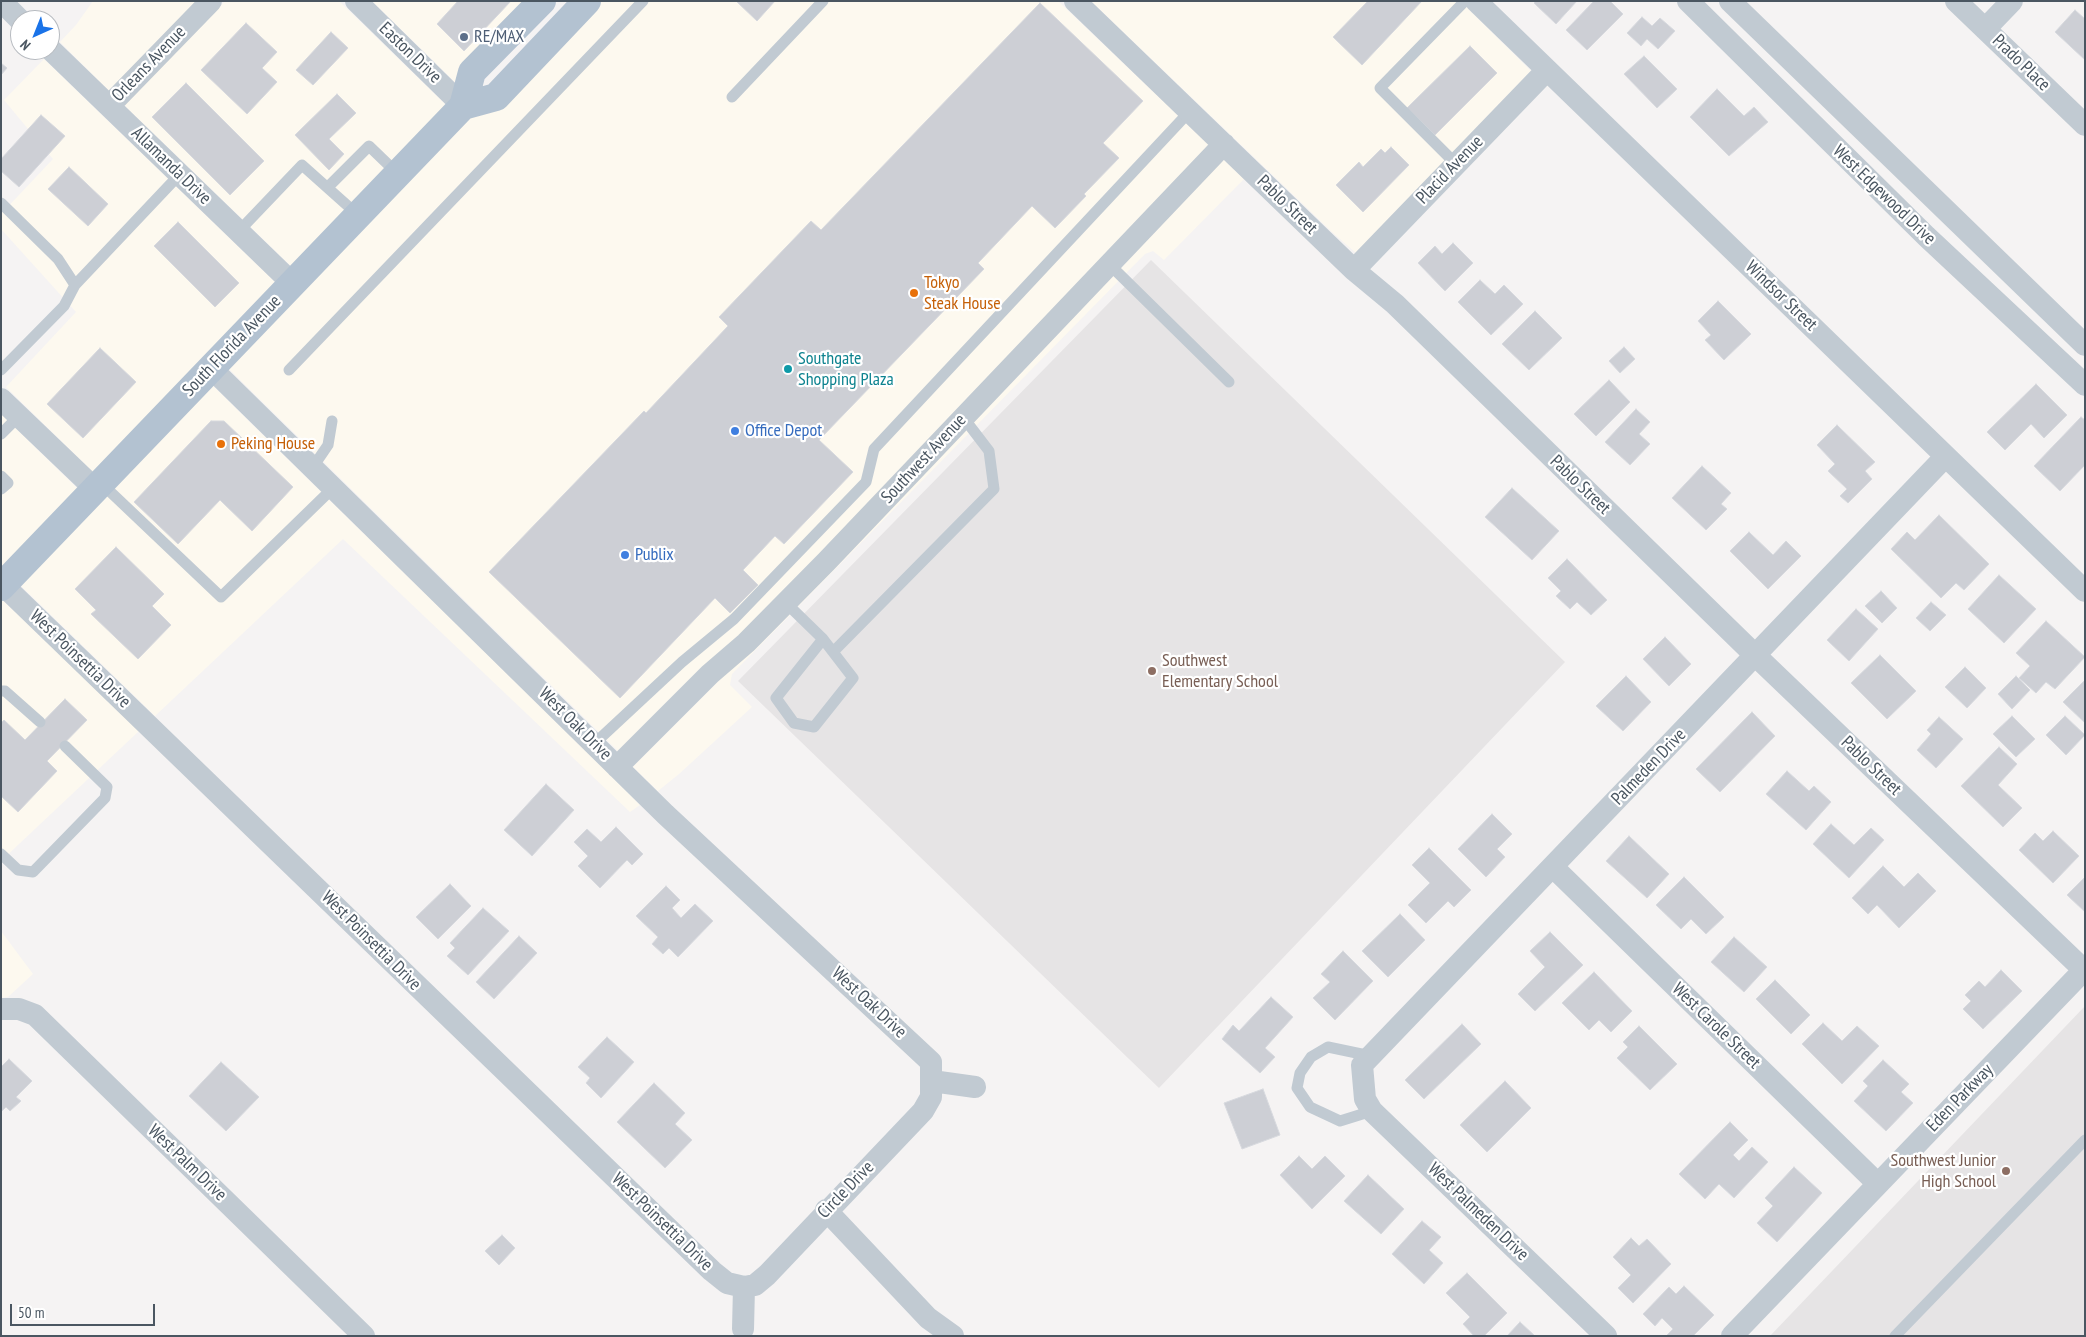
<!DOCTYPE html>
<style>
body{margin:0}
#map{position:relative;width:2086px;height:1337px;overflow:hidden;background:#f5f3f3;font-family:"PT Sans Narrow",sans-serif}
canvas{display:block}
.frame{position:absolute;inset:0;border:2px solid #4a5661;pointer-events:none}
.north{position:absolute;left:10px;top:10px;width:50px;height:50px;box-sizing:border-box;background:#fff;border:1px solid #b7bbc0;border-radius:50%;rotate:224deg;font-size:14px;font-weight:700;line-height:20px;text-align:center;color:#4a5661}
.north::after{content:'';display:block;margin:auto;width:18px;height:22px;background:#1a73e8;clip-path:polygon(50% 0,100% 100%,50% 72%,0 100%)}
.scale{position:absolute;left:10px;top:1304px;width:145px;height:22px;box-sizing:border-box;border:2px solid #4a5661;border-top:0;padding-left:6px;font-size:15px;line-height:18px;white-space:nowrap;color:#4a5661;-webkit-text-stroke:4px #fff;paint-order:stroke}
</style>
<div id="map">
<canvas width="2086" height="1337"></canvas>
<div class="frame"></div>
<div class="north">N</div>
<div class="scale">50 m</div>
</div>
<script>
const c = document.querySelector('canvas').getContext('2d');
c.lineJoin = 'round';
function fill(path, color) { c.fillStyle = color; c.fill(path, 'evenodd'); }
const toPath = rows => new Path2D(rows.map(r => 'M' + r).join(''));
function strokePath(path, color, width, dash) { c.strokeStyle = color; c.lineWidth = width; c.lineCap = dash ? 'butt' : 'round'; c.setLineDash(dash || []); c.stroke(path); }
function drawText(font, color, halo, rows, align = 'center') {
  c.font = font + ' "PT Sans Narrow",sans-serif'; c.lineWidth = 4.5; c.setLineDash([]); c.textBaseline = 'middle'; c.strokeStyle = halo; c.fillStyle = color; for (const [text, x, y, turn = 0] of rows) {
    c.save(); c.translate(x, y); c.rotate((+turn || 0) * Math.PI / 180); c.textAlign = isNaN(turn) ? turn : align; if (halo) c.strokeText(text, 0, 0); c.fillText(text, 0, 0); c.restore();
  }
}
fill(toPath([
 [93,1,197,1,109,91,60,42,76,25],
 [225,1,339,1,448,107,293,268,124,105],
 [372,1,527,1,458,85],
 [601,1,1058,1,1209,145,819,555,740,636,618,751,226,366,466,117,503,104],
 [1091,1,1460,1,1531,71,1356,253,1332,232],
 [44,59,277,284,95,474,6,387,76,312,1,229,1,214,53,159,4,100],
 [1223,159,1244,179,1164,260,1153,251,1145,254,732,674,730,685,752,707,679,774,658,791,632,766,1026,368],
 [210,383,602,767,640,805,630,812,343,539,155,716,18,583],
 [1,414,79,490,1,572],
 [3,600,139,731,1,861,1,601],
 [1,931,33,974,8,997,1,998]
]), '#fdf9ef');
fill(toPath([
 [1151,260,1565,662,1159,1088,738,681],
 [2085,1006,2085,1336,1770,1336]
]), '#e6e4e5');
const building = toPath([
 [458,1,511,1,464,51,437,24,458,1],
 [736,1,775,1,757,21,736,1],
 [1368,1,1422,1,1362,65,1333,37,1368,1],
 [1536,1,1577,1,1556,24,1534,3,1536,1],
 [1594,1,1610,1,1623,14,1587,50,1566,30,1594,1],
 [1040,3,1143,101,1103,143,1119,158,1084,194,1086,196,1055,228,1032,206,978,263,984,269,819,440,853,472,784,544,775,536,743,570,758,585,730,613,715,598,620,698,489,572,644,411,646,413,728,326,719,317,811,221,821,230,1040,3],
 [2075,10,2085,19,2085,60,2055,32,2075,10],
 [1642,17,1652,26,1660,18,1675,31,1658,49,1647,39,1641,46,1627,33,1642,17],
 [246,23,277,52,262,68,277,82,247,114,201,70,246,23],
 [331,32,348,48,313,85,296,70,331,32],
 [1470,46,1497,73,1435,135,1407,108,1470,46],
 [1644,56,1677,89,1657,108,1624,74,1644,56],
 [1,63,7,68,1,75,1,63],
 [186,83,264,161,230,195,152,117,186,83],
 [1717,89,1744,116,1754,107,1768,122,1729,156,1690,117,1717,89],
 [337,94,356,113,329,139,344,154,329,170,295,135,337,94],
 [41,115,65,136,19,187,1,171,1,159,41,115],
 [1391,147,1409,165,1363,212,1336,185,1359,162,1363,167,1381,149,1385,153,1391,147],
 [69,167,108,204,88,226,48,189,69,167],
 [178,222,239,283,215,307,154,246,178,222],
 [1453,243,1473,263,1445,291,1418,263,1435,246,1442,254,1453,243],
 [1480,280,1495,294,1504,285,1523,304,1491,335,1458,302,1480,280],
 [1718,301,1751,334,1724,360,1705,340,1711,335,1698,321,1718,301],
 [1535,311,1562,338,1529,370,1502,344,1535,311],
 [1624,347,1635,359,1620,373,1609,361,1624,347],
 [100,348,136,382,83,438,47,404,100,348],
 [1609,380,1630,402,1596,436,1574,414,1609,380],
 [2036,384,2067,415,2044,438,2031,424,2005,450,1987,432,2036,384],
 [1636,409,1650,422,1639,434,1650,444,1630,465,1605,442,1636,409],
 [2081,417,2085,420,2085,465,2060,491,2034,466,2081,417],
 [211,421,224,421,293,487,252,531,220,500,178,544,134,502,211,421],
 [1837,425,1875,462,1865,471,1872,479,1848,503,1840,496,1847,489,1828,471,1835,464,1817,445,1837,425],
 [1702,466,1731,493,1721,504,1727,509,1706,530,1672,498,1702,466],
 [1512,488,1559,531,1532,560,1485,517,1512,488],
 [1939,515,1989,564,1964,590,1956,583,1941,598,1891,549,1907,532,1915,540,1939,515],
 [1749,532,1773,555,1786,541,1801,556,1768,589,1730,551,1749,532],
 [116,547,164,594,152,606,171,625,138,659,91,614,96,610,75,589,116,547],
 [1567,559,1607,600,1591,615,1577,602,1570,609,1556,596,1561,591,1548,578,1567,559],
 [1999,575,2036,609,2004,643,1968,609,1999,575],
 [1881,591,1897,608,1882,623,1865,606,1881,591],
 [1931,602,1946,615,1930,631,1916,618,1931,602],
 [1856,609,1878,629,1849,661,1827,640,1856,609],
 [2046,621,2085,657,2055,689,2046,682,2036,693,2019,678,2030,666,2016,653,2046,621],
 [1665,637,1691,664,1669,686,1643,659,1665,637],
 [1880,655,1916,691,1887,719,1851,683,1880,655],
 [1965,667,1986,688,1967,708,1945,687,1965,667],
 [1626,676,1651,702,1623,731,1596,706,1626,676],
 [2016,676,2030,690,2012,709,1998,694,2016,676],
 [2085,680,2085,723,2063,702,2085,680],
 [65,699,87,720,47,761,57,771,18,812,1,796,1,723,4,720,25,740,65,699],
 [1752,712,1775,736,1720,792,1696,769,1752,712],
 [2012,716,2035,739,2016,757,1993,734,2012,716],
 [2065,716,2085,735,2066,755,2046,735,2065,716],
 [1939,717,1963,739,1936,768,1917,750,1931,734,1927,730,1939,717],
 [1999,747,2017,764,1998,785,2022,808,2003,827,1961,786,1999,747],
 [1787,771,1809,791,1814,786,1831,802,1806,830,1766,794,1787,771],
 [546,784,574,810,532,856,504,830,546,784],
 [1492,814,1512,834,1497,849,1505,857,1486,877,1458,849,1492,814],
 [1831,824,1854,845,1871,828,1884,840,1849,878,1813,844,1831,824],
 [616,827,643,854,632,865,627,860,600,888,578,866,588,856,574,842,587,829,601,842,616,827],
 [2053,831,2079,856,2053,883,2019,850,2035,833,2043,841,2053,831],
 [1629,836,1669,874,1647,898,1606,861,1629,836],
 [1429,848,1471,890,1454,907,1448,901,1426,923,1408,905,1430,883,1412,865,1429,848],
 [1883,866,1904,887,1918,873,1936,891,1899,928,1877,905,1868,914,1852,898,1883,866],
 [1684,877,1724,917,1706,934,1691,919,1681,929,1656,905,1684,877],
 [2085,877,2085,912,2067,895,2085,877],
 [450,884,471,906,438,939,416,917,450,884],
 [666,886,680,900,672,908,681,918,695,904,713,921,678,957,669,948,663,954,652,944,658,937,636,916,666,886],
 [483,908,509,931,468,975,447,956,455,948,450,943,483,908],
 [1400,914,1425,940,1388,977,1362,951,1400,914],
 [1550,932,1583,965,1535,1011,1518,994,1545,967,1530,951,1550,932],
 [519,936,537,953,494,999,476,982,519,936],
 [1734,937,1767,967,1744,992,1711,962,1734,937],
 [1343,951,1373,981,1335,1020,1313,998,1330,982,1321,974,1343,951],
 [2001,970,2022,991,1983,1029,1963,1009,1971,1001,1965,995,1979,981,1985,987,2001,970],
 [1594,972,1632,1011,1611,1032,1599,1020,1589,1030,1562,1003,1594,972],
 [1775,980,1810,1015,1791,1034,1756,999,1775,980],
 [1271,997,1293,1017,1265,1048,1275,1057,1260,1073,1222,1039,1233,1025,1239,1031,1271,997],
 [1823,1023,1842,1041,1857,1026,1879,1046,1842,1084,1802,1044,1823,1023],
 [1462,1024,1481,1044,1424,1099,1405,1080,1462,1024],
 [1639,1026,1677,1064,1650,1090,1617,1058,1628,1047,1623,1042,1639,1026],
 [607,1037,634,1062,601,1098,586,1083,590,1078,578,1067,607,1037],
 [9,1059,32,1081,16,1097,21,1101,10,1111,6,1107,1,1112,1,1067,9,1059],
 [1883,1060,1909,1084,1901,1092,1913,1103,1886,1131,1854,1101,1868,1086,1863,1081,1883,1060],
 [221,1062,259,1097,226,1131,189,1096,221,1062],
 [1505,1081,1531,1108,1487,1152,1460,1125,1505,1081],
 [654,1083,685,1113,675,1124,692,1140,665,1168,617,1122,654,1083],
 [1263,1089,1280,1135,1242,1149,1224,1103,1263,1089],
 [1730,1122,1748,1140,1733,1155,1739,1161,1752,1147,1768,1162,1734,1198,1719,1184,1705,1199,1679,1174,1730,1122],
 [1299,1156,1312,1169,1325,1156,1345,1176,1312,1209,1280,1175,1299,1156],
 [1794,1167,1822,1193,1777,1242,1757,1223,1773,1206,1765,1198,1794,1167],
 [1368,1175,1404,1209,1381,1234,1344,1201,1368,1175],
 [1422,1221,1441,1237,1429,1250,1443,1263,1424,1284,1392,1254,1422,1221],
 [502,1235,515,1248,499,1265,485,1251,502,1235],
 [1631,1238,1639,1246,1647,1239,1671,1264,1633,1303,1618,1288,1631,1275,1613,1257,1631,1238],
 [1467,1273,1507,1313,1484,1336,1474,1336,1463,1324,1470,1317,1446,1293,1467,1273],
 [1684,1286,1714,1315,1693,1336,1666,1336,1673,1329,1662,1318,1655,1326,1643,1314,1669,1287,1676,1294,1684,1286],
 [1520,1322,1535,1336,1507,1336,1520,1322]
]);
fill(building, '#cdcfd5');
strokePath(building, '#d7d9de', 1);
strokePath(toPath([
 [732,97,823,1],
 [1456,164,1380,88,1465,1],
 [328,187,369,146,398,174],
 [1,203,58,259,75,285,64,306,1,370],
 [239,231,302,165,358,215],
 [1110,265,1229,382],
 [75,285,180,174],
 [289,370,643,1],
 [1,434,19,416],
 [313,467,328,445,332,421],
 [1,476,8,483,1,489],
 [101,483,221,597,334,487],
 [786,603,823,639,853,678,814,727,794,723,776,698,823,639],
 [834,651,994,489,989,451,963,417],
 [1,691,5,691,40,722],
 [595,743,682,662,734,619,866,482,874,449,1190,111],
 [1,854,18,870,33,872,105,798,107,787,65,746],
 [1371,1056,1328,1047,1311,1057,1300,1073,1297,1088,1310,1107,1340,1121,1372,1111],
 [1895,1336,2085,1140]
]), '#c1cad2', 11);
strokePath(toPath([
 [1,1,20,20],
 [356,1,463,106],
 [1075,1,1354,270,1395,304,1756,656,2084,970],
 [1476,1,2085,591],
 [1688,1,1926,236,2085,385],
 [1730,1,2085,345],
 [1956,1,2085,125],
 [1985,29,2012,1],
 [50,49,292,283],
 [109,106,211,1],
 [1354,270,1547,70],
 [1,399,95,489],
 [3,585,712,1271,727,1283,744,1287,755,1285,767,1275,923,1111,931,1097,931,1062,665,814,211,368],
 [617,767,710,674,746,643,826,562,1224,144],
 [1554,868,1878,1184],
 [1,1009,19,1009,35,1015,364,1336],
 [932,1081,975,1087],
 [826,1210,928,1318,953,1336],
 [743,1329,744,1287],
 [1606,1336,1372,1111,1365,1099,1362,1065,1945,457],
 [1732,1336,2085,969]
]), '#c1cad2', 22);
strokePath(toPath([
 [463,106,496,97,587,1],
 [1,587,463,106,472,72,542,1]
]), '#b3c2d1', 28);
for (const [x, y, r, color] of [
 [464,37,5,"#5c6f8a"],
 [914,293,5,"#e8710a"],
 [788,369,5,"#0f9aa8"],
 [735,431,5,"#3f7fe0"],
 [221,444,5,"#e8710a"],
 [625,555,5,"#3f7fe0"],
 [1152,671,5,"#8d6e63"],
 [2006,1171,5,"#8d6e63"]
]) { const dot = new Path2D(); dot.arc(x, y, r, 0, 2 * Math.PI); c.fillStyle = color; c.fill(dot); strokePath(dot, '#fff', 2); }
drawText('18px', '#4e5e75', '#fff', [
 ["RE/MAX",474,37]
], 'left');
drawText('18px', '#4a5661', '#fff', [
 ["Easton Drive",410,53,44],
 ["Prado Place",2021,63,44],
 ["Orleans Avenue",149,64,-46],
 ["Allamanda Drive",171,166,44],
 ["Placid Avenue",1450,170,-46],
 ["West Edgewood Drive",1884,195,44],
 ["Pablo Street",1287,205,44],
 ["Windsor Street",1781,296,44],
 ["South Florida Avenue",232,346,-46],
 ["Southwest Avenue",924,459,-47],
 ["Pablo Street",1580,485,44],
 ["West Poinsettia Drive",80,659,44],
 ["West Oak Drive",575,724,45],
 ["Pablo Street",1871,766,44],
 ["Palmeden Drive",1649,767,-46],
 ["West Poinsettia Drive",371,941,45],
 ["West Oak Drive",869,1003,43],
 ["West Carole Street",1716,1026,44],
 ["Eden Parkway",1960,1098,-46],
 ["West Palm Drive",187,1163,44],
 ["Circle Drive",846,1190,-46],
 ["West Palmeden Drive",1478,1212,44],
 ["West Poinsettia Drive",662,1222,44]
]);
drawText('18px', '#c56008', '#fff', [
 ["Tokyo",924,283],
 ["Steak House",924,304],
 ["Peking House",231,444]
], 'left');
drawText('18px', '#0d838f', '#fff', [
 ["Southgate",798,359],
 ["Shopping Plaza",798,380]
], 'left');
drawText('18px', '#366cbe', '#fff', [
 ["Office Depot",745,431],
 ["Publix",635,555]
], 'left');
drawText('18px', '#785e54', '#fff', [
 ["Southwest",1162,661],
 ["Elementary School",1162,682],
 ["Southwest Junior",1996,1161,"right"],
 ["High School",1996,1182,"right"]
], 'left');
</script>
